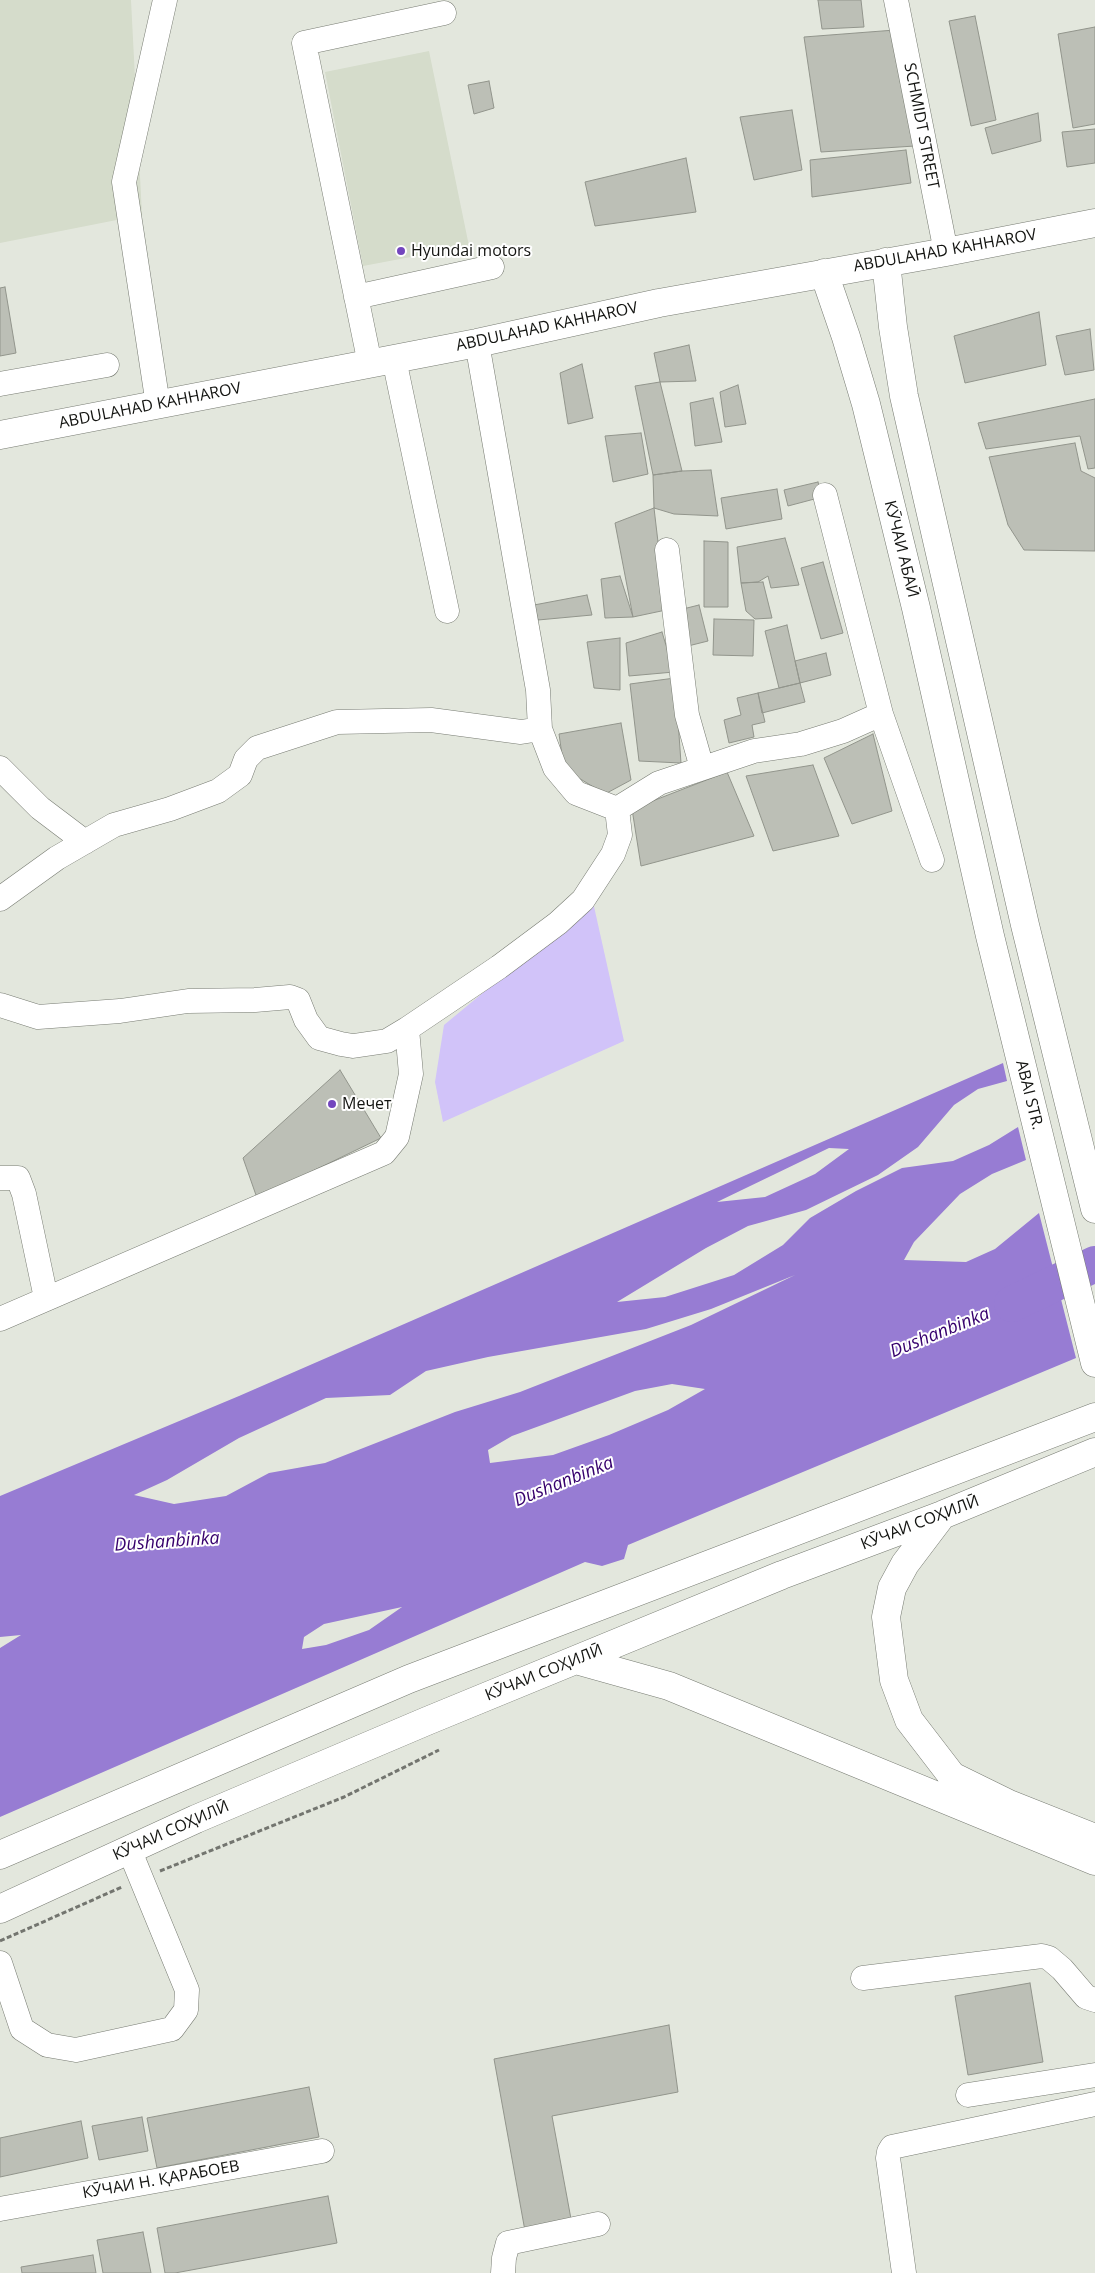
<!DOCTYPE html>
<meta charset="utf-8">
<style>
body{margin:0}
canvas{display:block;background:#e3e7dd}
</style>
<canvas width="1095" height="2273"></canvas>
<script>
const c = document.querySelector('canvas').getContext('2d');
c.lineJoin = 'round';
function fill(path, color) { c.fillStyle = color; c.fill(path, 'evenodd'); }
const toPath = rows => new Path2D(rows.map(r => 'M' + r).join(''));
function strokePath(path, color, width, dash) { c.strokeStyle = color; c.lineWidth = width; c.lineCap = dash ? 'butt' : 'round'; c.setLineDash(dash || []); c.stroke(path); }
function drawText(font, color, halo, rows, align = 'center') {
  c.font = font + ' "Open Sans",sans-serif'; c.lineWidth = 4; c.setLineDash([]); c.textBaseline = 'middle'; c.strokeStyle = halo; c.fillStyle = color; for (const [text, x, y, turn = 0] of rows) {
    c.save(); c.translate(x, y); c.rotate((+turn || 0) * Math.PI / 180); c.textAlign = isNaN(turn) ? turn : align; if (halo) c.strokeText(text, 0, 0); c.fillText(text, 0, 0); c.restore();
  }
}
fill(toPath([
 [0,0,131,0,142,215,0,243],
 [429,51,469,246,363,266,325,72]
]), '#d5dccb');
fill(toPath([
 [593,902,624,1041,443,1122,435,1082,444,1025]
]), '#d1c3f9');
fill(toPath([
 [1003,1063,1007,1081,978,1089,954,1105,918,1147,878,1175,806,1210,748,1226,706,1248,617,1302,665,1297,734,1275,783,1245,810,1218,856,1191,902,1168,953,1161,989,1145,1018,1127,1026,1160,992,1174,960,1194,914,1242,904,1260,966,1262,995,1249,1039,1213,1076,1358,628,1545,624,1559,602,1566,585,1562,0,1817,0,1648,21,1635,0,1637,0,1496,239,1396],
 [829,1148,849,1149,815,1174,765,1197,717,1202],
 [795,1275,691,1325,520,1392,455,1412,325,1463,269,1473,226,1496,174,1504,134,1495,167,1480,239,1438,326,1398,390,1395,426,1371,488,1357,646,1329,711,1309],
 [672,1384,705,1389,668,1410,609,1435,553,1455,490,1463,488,1450,512,1436,635,1391],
 [402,1607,369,1630,326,1645,302,1649,304,1637,324,1624]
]), '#977cd3');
strokePath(toPath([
 [1012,1304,1095,1264]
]), '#977cd3', 36);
const building = toPath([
 [818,0,861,0,864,27,822,29,818,0],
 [975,16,996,120,971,126,949,21,975,16],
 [1095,27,1095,124,1073,128,1058,34,1095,27],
 [895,30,915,146,821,152,804,37,895,30],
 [489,81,494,108,474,114,468,85,489,81],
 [792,110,802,170,754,180,740,117,792,110],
 [1038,113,1041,141,992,154,985,128,1038,113],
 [1095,129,1095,163,1067,167,1062,132,1095,129],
 [906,150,911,183,812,197,810,160,906,150],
 [686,158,696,212,595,226,585,182,686,158],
 [5,287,16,353,0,356,0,288,5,287],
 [1039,312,1046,365,965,383,954,336,1039,312],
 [1090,329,1094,370,1065,375,1056,336,1090,329],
 [689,345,696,381,660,382,654,353,689,345],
 [582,364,593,418,568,424,560,373,582,364],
 [660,382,682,471,653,475,635,386,660,382],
 [738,385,746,424,725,427,720,392,738,385],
 [713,398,722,442,695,446,690,403,713,398],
 [1095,399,1095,468,1088,469,1080,436,986,449,978,423,1095,399],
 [641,433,648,474,613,482,605,436,641,433],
 [1075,443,1081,471,1095,478,1095,551,1024,550,1008,525,989,457,1075,443],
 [711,470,718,516,674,514,654,508,653,475,682,471,711,470],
 [818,482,822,497,788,506,784,490,818,482],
 [777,489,782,519,726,529,721,498,777,489],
 [654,508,666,610,633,617,615,523,654,508],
 [785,538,799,585,771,588,768,576,758,582,741,583,737,547,785,538],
 [704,541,728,542,728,607,704,607,704,541],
 [823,562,843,633,821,639,801,568,823,562],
 [620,576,633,617,605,618,601,579,620,576],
 [763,582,772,618,755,619,746,611,741,583,763,582],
 [587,595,592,615,538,620,534,605,587,595],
 [699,605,708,641,688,646,679,610,699,605],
 [714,619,754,620,753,656,713,655,714,619],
 [787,625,800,683,779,688,765,631,787,625],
 [662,632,674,672,629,676,626,643,662,632],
 [620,638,620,690,594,688,587,642,620,638],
 [826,653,831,675,800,683,795,661,826,653],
 [675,678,681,763,639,761,630,684,675,678],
 [800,683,805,702,762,713,758,693,800,683],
 [758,693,765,722,752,725,754,737,729,743,724,720,741,715,737,698,758,693],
 [621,723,631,780,605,794,564,769,559,734,621,723],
 [873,734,892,811,852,824,824,758,873,734],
 [813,765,839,836,773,851,746,776,813,765],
 [727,772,754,836,641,866,632,809,727,772],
 [340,1070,381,1138,257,1198,243,1158,340,1070],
 [1030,1983,1043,2062,968,2075,955,1996,1030,1983],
 [669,2025,678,2092,552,2116,571,2219,525,2231,494,2059,669,2025],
 [309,2087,319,2137,157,2168,147,2118,309,2087],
 [142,2117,148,2151,99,2160,92,2126,142,2117],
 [81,2121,88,2158,0,2177,0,2138,81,2121],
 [328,2196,337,2243,175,2273,165,2273,157,2228,328,2196],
 [143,2232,151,2273,103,2273,97,2240,143,2232],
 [93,2255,96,2273,22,2273,21,2267,93,2255]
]);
fill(building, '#bcbfb6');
strokePath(building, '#92958c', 1);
const minor = toPath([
 [896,0,946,252],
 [356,297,492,267],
 [394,359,447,611],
 [370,364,304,43,444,13],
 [0,384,107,365],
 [158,405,124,182,165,0],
 [825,495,881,714,932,860],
 [667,550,687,715,702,768],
 [0,768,40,808,85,842],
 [617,809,659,783,754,751,801,744,843,731,881,714],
 [0,899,57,858,114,825,170,809,218,791,240,775,246,759,257,748,337,722,431,720,521,732,540,729],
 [0,1005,38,1017,120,1011,188,1001,255,1000,290,997,298,1000,306,1020,319,1038,341,1044,353,1046,387,1041,407,1029],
 [0,1178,18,1178,24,1194,46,1298],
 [0,1319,384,1153,397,1137,411,1074,407,1029,499,967,558,923,583,900,613,854,620,835,617,809,576,793,555,768,540,729,538,690,477,343],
 [0,1963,22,2029,47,2045,76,2050,172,2029,186,2010,187,1990,129,1849],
 [863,1978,1042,1956,1049,1958,1062,1969,1086,1997,1095,2000],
 [968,2095,1095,2075],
 [0,2209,322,2151],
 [503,2273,504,2258,508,2243,598,2224],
 [904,2273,888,2158,889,2152,892,2147,1095,2104]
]);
const major = toPath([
 [886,262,893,327,904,396,1025,925,1095,1209],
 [824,273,846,337,866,404,916,608,990,936,1095,1363],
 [0,435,477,343,659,303,946,252,1095,223],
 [942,1515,905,1564,892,1588,886,1617,894,1680,909,1720,952,1776,1009,1804,1095,1838],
 [576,1660,669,1686,1095,1861],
 [0,1855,409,1679,1095,1417],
 [0,1909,196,1819,427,1721,782,1575,942,1515,1095,1452]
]);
strokePath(minor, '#787c73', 25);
strokePath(major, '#787c73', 29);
strokePath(toPath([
 [160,1871,344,1797,439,1750],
 [0,1941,122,1887]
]), '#73756f', 3, [5, 2.5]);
strokePath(minor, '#fff', 24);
strokePath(major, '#fff', 28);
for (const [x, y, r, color] of [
 [401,251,5,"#7346be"],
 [332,1104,5,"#7346be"]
]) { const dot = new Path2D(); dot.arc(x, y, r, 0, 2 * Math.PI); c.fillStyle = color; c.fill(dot); strokePath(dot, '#fff', 2); }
drawText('16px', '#131411', '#fff', [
 ["SCHMIDT STREET",921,126,79],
 ["ABDULAHAD KAHHAROV",945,251,-10],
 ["ABDULAHAD KAHHAROV",547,327,-12],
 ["ABDULAHAD KAHHAROV",150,406,-11],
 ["КӮЧАИ АБАӢ",901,549,76],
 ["ABAI STR.",1029,1095,76],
 ["КӮЧАИ СОҲИЛӢ",920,1523,-21],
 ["КӮЧАИ СОҲИЛӢ",544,1673,-22],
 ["КӮЧАИ СОҲИЛӢ",171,1831,-24],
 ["КӮЧАИ Н. ҚАРАБОЕВ",161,2180,-10]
]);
drawText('16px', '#131411', '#fff', [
 ["Hyundai motors",411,251],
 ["Мечет",342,1104]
], 'left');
drawText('italic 18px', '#36006d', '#fff', [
 ["Dushanbinka",940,1333,-22],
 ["Dushanbinka",564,1482,-22],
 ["Dushanbinka",167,1542,-4]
]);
</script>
